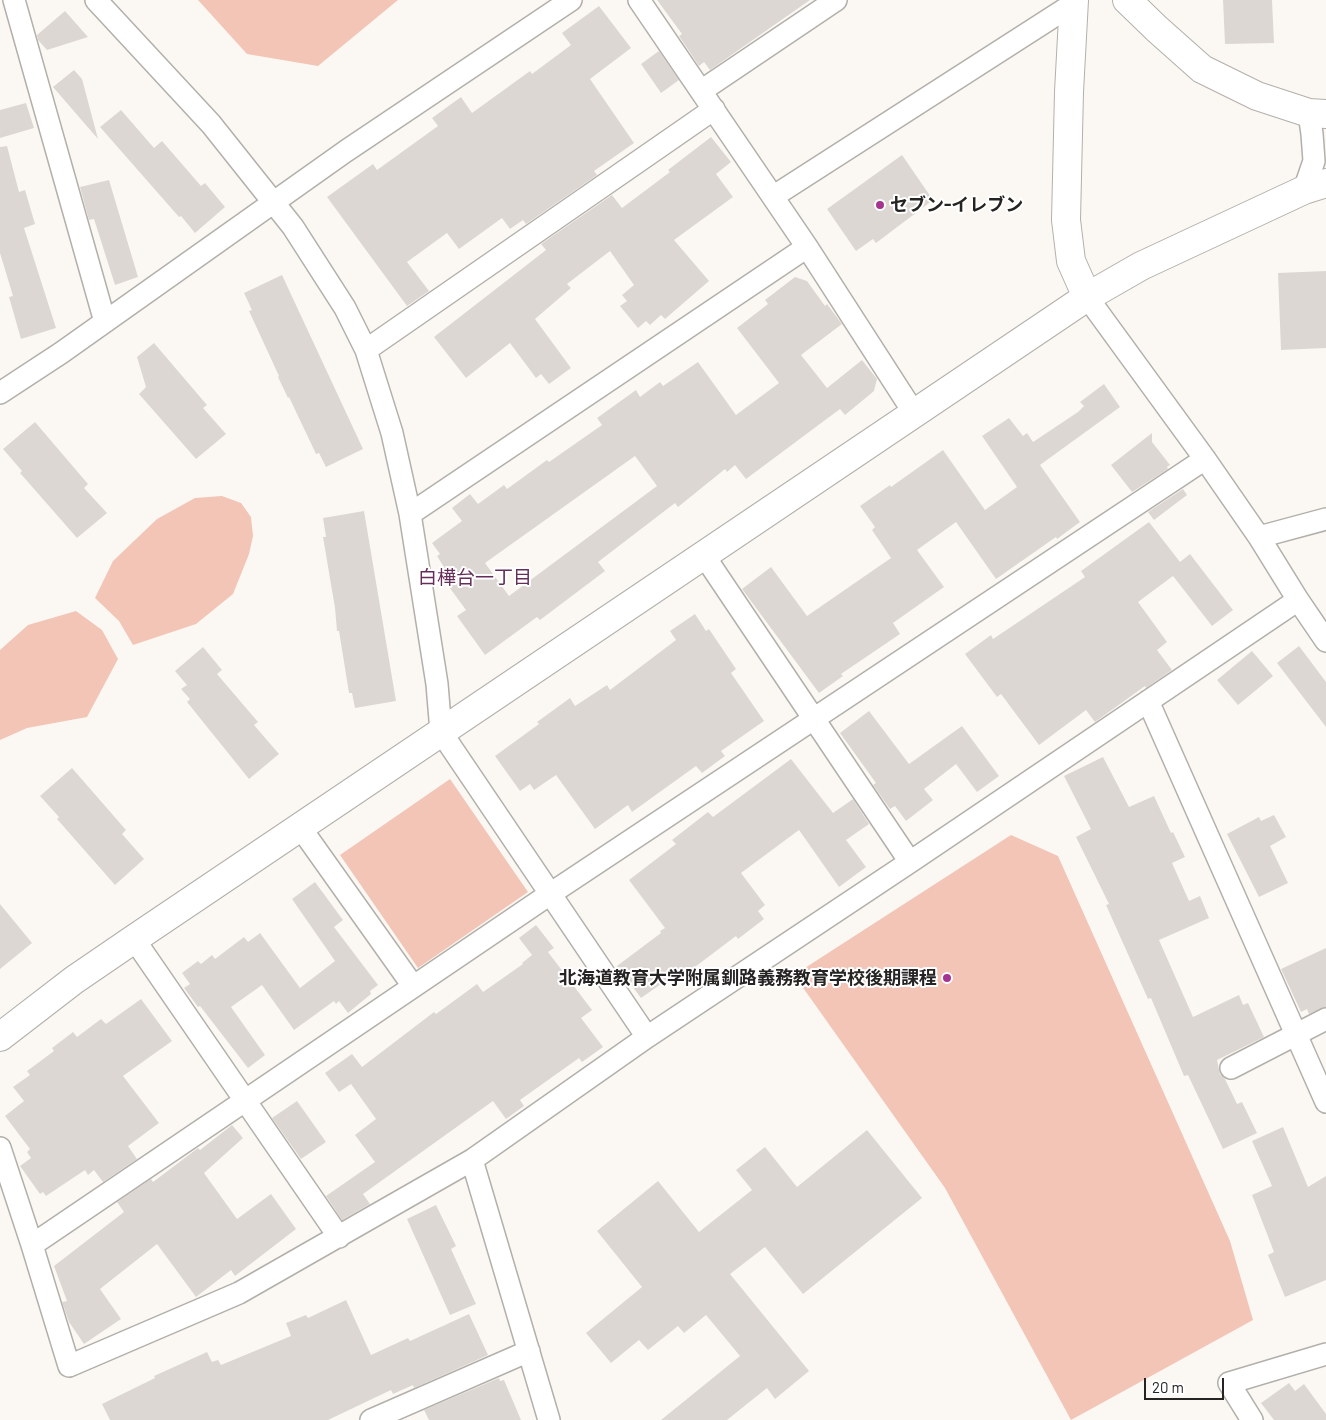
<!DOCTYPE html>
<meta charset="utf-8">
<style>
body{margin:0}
#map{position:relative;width:1326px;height:1420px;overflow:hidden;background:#fbf8f3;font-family:Barlow,sans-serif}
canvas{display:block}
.scale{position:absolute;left:1144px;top:1378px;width:80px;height:22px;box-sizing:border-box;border:2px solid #252422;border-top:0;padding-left:6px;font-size:15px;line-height:18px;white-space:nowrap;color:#252422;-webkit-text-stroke:4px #fff;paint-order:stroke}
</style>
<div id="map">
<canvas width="1326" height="1420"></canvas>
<div class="scale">20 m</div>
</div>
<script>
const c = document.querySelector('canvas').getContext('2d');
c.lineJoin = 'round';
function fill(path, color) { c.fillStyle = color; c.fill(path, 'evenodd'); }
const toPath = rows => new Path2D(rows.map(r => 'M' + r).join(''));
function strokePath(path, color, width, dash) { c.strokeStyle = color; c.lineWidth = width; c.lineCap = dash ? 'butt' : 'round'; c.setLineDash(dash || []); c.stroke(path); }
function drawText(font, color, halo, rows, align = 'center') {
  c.font = font + ' Barlow,"Noto Sans JP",sans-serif'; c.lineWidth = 4; c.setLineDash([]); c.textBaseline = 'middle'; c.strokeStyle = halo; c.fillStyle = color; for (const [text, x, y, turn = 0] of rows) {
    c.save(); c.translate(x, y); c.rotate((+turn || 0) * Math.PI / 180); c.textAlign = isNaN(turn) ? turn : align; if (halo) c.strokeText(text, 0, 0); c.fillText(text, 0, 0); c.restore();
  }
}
fill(toPath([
 [198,0,398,0,318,66,247,54],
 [222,496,241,503,251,517,253,536,249,554,233,594,196,624,133,645,119,621,95,598,113,561,157,519,195,498],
 [76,611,102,630,118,659,87,717,27,728,0,740,0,650,28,625],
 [450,779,528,892,418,968,340,855],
 [1011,835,1058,856,1230,1241,1253,1320,1071,1420,945,1188,794,975]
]), '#f2c5b7');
fill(toPath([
 [657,0,810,0,710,70,704,62,699,66,679,36,682,34],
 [1223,0,1272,0,1274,43,1225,44],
 [599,6,631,48,590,79,634,143,594,171,597,175,526,224,523,220,510,229,502,218,459,249,447,233,407,262,429,291,407,306,327,197,373,164,377,170,438,126,432,118,461,97,472,113,530,71,532,74,571,45,562,33],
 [65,11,88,37,47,50,38,40,37,35],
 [659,51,679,80,661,93,641,64],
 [74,70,82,79,98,139,53,87],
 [26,103,34,128,0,138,0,110],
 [121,110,154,148,162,141,201,186,205,183,225,207,195,233,181,216,179,217,100,127],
 [711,137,731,162,716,174,733,197,674,240,709,281,665,319,661,315,650,325,646,321,638,328,620,306,627,301,622,295,634,285,610,251,567,284,571,288,535,319,571,368,549,384,541,374,536,378,510,343,466,378,434,337,546,250,541,244,612,195,622,208,670,172,668,170],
 [7,146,19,192,25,190,35,224,24,228,56,328,21,339,9,297,13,296,0,253,0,147],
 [902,155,933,200,876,243,873,239,856,251,827,209],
 [109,180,138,277,115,285,94,219,89,220,80,187],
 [1326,271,1326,348,1281,350,1278,273],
 [282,275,363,449,326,467,319,453,316,454,289,397,288,398,278,377,279,376,249,311,252,310,244,293],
 [795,277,807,281,825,306,827,304,842,324,801,355,827,388,862,360,877,379,874,391,845,415,840,409,746,479,735,465,727,472,725,469,678,507,675,503,598,562,605,571,540,620,537,617,485,655,457,616,466,610,438,572,444,567,437,556,440,554,432,543,462,521,452,508,470,494,478,504,504,485,507,489,547,460,549,462,602,425,597,418,636,390,640,397,660,382,663,386,698,362,736,415,779,383,737,328,768,304,765,300],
 [635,456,657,486,509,596,485,563],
 [154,343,207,405,203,408,226,434,196,459,139,394,146,387,137,357],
 [1104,384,1120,407,1040,465,1080,522,1057,539,1056,537,996,579,956,522,917,550,944,587,893,623,900,634,841,674,843,676,819,693,742,589,771,567,807,616,891,558,872,530,875,527,860,506,890,485,891,487,943,450,985,510,1017,487,982,436,1009,418,1023,436,1027,433,1033,442,1078,412,1084,406,1080,402],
 [35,422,88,484,84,488,107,513,77,538,20,473,22,471,3,449],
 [1152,433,1152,442,1170,465,1167,467,1168,469,1132,492,1111,465],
 [1183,489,1187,495,1154,520,1148,512],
 [364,511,396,701,355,708,352,693,349,693,339,631,337,631,335,608,323,537,326,537,323,518],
 [1149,522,1180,562,1190,554,1233,610,1212,626,1173,576,1138,602,1167,642,1157,650,1172,670,1146,688,1145,686,1095,722,1086,710,1039,745,1001,694,997,697,965,654,991,635,993,639,1085,577,1081,571],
 [695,614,706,631,709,629,736,669,731,673,764,721,721,751,725,756,702,773,696,766,632,812,628,805,595,829,556,775,534,790,530,784,520,791,495,756,539,724,537,722,570,698,575,706,607,685,610,690,676,640,670,631],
 [1299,646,1326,682,1326,727,1277,663],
 [203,647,222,670,217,674,258,722,254,725,279,754,249,779,187,702,190,699,181,689,187,685,175,671],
 [1252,651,1273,676,1238,705,1217,680],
 [869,711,909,764,962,726,999,776,977,792,956,764,924,789,933,800,906,821,895,806,890,809,873,785,876,783,840,733],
 [1103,757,1129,807,1154,796,1171,833,1173,832,1185,857,1172,863,1189,901,1200,896,1209,918,1159,940,1193,1017,1239,995,1243,1005,1248,1003,1264,1037,1217,1060,1220,1074,1225,1079,1237,1104,1242,1102,1257,1133,1223,1149,1188,1075,1184,1076,1151,998,1148,999,1106,905,1109,904,1076,837,1091,829,1064,776],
 [791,759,833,813,853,799,869,824,846,840,866,867,839,887,799,830,741,873,765,905,758,911,764,919,738,939,736,936,675,982,671,977,641,998,617,966,661,933,660,931,665,928,629,880,676,844,672,840,708,812,713,817],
 [72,768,126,830,122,834,144,859,115,885,57,819,59,817,40,796],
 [1274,815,1286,837,1270,846,1288,883,1259,897,1227,834,1259,817,1261,821],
 [315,882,343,920,334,927,378,985,370,991,371,994,348,1013,339,1001,336,1004,334,1001,294,1030,262,985,231,1007,265,1055,248,1068,200,1006,198,1007,184,988,190,984,182,973,198,961,201,964,212,955,215,959,244,937,248,942,260,933,300,988,335,961,292,899],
 [0,904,32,943,0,969],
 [536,925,554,948,548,952,592,1010,581,1018,603,1047,582,1062,579,1058,520,1100,524,1106,506,1119,493,1101,363,1194,370,1204,342,1220,326,1196,375,1162,355,1135,376,1119,351,1084,339,1092,325,1073,352,1054,362,1067,434,1012,436,1014,477,984,483,992,523,964,522,963,532,955,519,938],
 [1326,948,1326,1007,1309,1014,1307,1009,1301,1012,1281,969],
 [141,999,172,1041,123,1076,159,1123,128,1146,137,1159,103,1182,94,1170,88,1175,85,1170,46,1196,43,1192,40,1194,20,1166,31,1158,27,1152,30,1149,5,1116,24,1101,13,1087,30,1075,27,1071,54,1051,52,1048,73,1032,77,1037,101,1019,106,1024],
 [297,1101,326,1142,301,1159,272,1118],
 [232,1125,243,1138,204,1173,237,1219,271,1194,296,1229,235,1276,231,1270,196,1297,157,1244,100,1289,121,1319,84,1344,69,1322,62,1302,67,1301,54,1266,124,1212,117,1202,151,1179,153,1182,198,1148,200,1150],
 [1283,1127,1308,1187,1326,1176,1326,1280,1285,1297,1268,1255,1274,1252,1252,1195,1272,1186,1252,1141],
 [867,1130,922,1198,803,1294,765,1247,730,1274,809,1371,775,1399,767,1388,727,1420,661,1420,740,1356,706,1315,684,1333,678,1326,648,1350,639,1340,611,1363,586,1333,642,1287,597,1231,658,1181,699,1232,752,1190,736,1170,765,1147,797,1187],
 [436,1205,456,1246,451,1249,476,1304,450,1315,407,1219],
 [346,1300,371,1355,408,1338,410,1341,469,1314,488,1355,414,1388,413,1385,393,1394,391,1390,328,1420,110,1420,102,1404,155,1378,154,1376,207,1352,212,1362,218,1360,221,1365,291,1336,286,1323,306,1315,308,1318],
 [499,1378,500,1381,504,1380,521,1420,429,1420,424,1410],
 [1289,1383,1295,1391,1304,1384,1326,1414,1326,1420,1274,1420,1261,1403]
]), '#ddd7d4');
const street = toPath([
 [14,0,105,322],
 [96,0,211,124,293,227,345,308,366,350,392,433,410,514,437,684,441,732,647,1037],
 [701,91,836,0],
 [1304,190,1314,161,1312,134,1309,113],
 [774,196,1073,4],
 [807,247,914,413],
 [1087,297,1205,459,1259,537,1298,600,1326,641],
 [366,350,714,109],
 [0,393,61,353,346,151,571,0],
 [410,514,807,247,639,0],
 [1259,537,1326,519],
 [703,554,910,862],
 [1148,701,1326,1102],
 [300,827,413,986],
 [134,939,339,1237],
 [1231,1068,1326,1019],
 [0,1148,32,1245,69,1366,239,1293,472,1160,647,1037,910,862,1298,600],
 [472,1160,549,1420],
 [32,1245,550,894,1205,459],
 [371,1420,529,1351],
 [1252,1420,1229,1383,1326,1354]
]);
const secondary = toPath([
 [1127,0,1157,29,1202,69,1257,96,1309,113,1326,114],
 [1087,297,1141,266,1304,190,1326,183],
 [0,1037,74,980,134,939,1087,297,1071,261,1066,220,1069,92,1074,0]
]);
strokePath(street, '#b3b0ab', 24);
strokePath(secondary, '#b3b0ab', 30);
strokePath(street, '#fff', 21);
strokePath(secondary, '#fff', 28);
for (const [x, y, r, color] of [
 [880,205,5,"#a53491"],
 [947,978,5,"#a53491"]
]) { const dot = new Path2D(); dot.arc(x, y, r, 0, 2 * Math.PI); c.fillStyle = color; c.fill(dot); strokePath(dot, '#fff', 2); }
drawText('bold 18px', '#252422', '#fff', [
 ["セブン-イレブン",890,205],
 ["北海道教育大学附属釧路義務教育学校後期課程",937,978,"right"]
], 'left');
drawText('19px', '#652d59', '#fff', [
 ["白樺台一丁目",475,578]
]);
</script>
